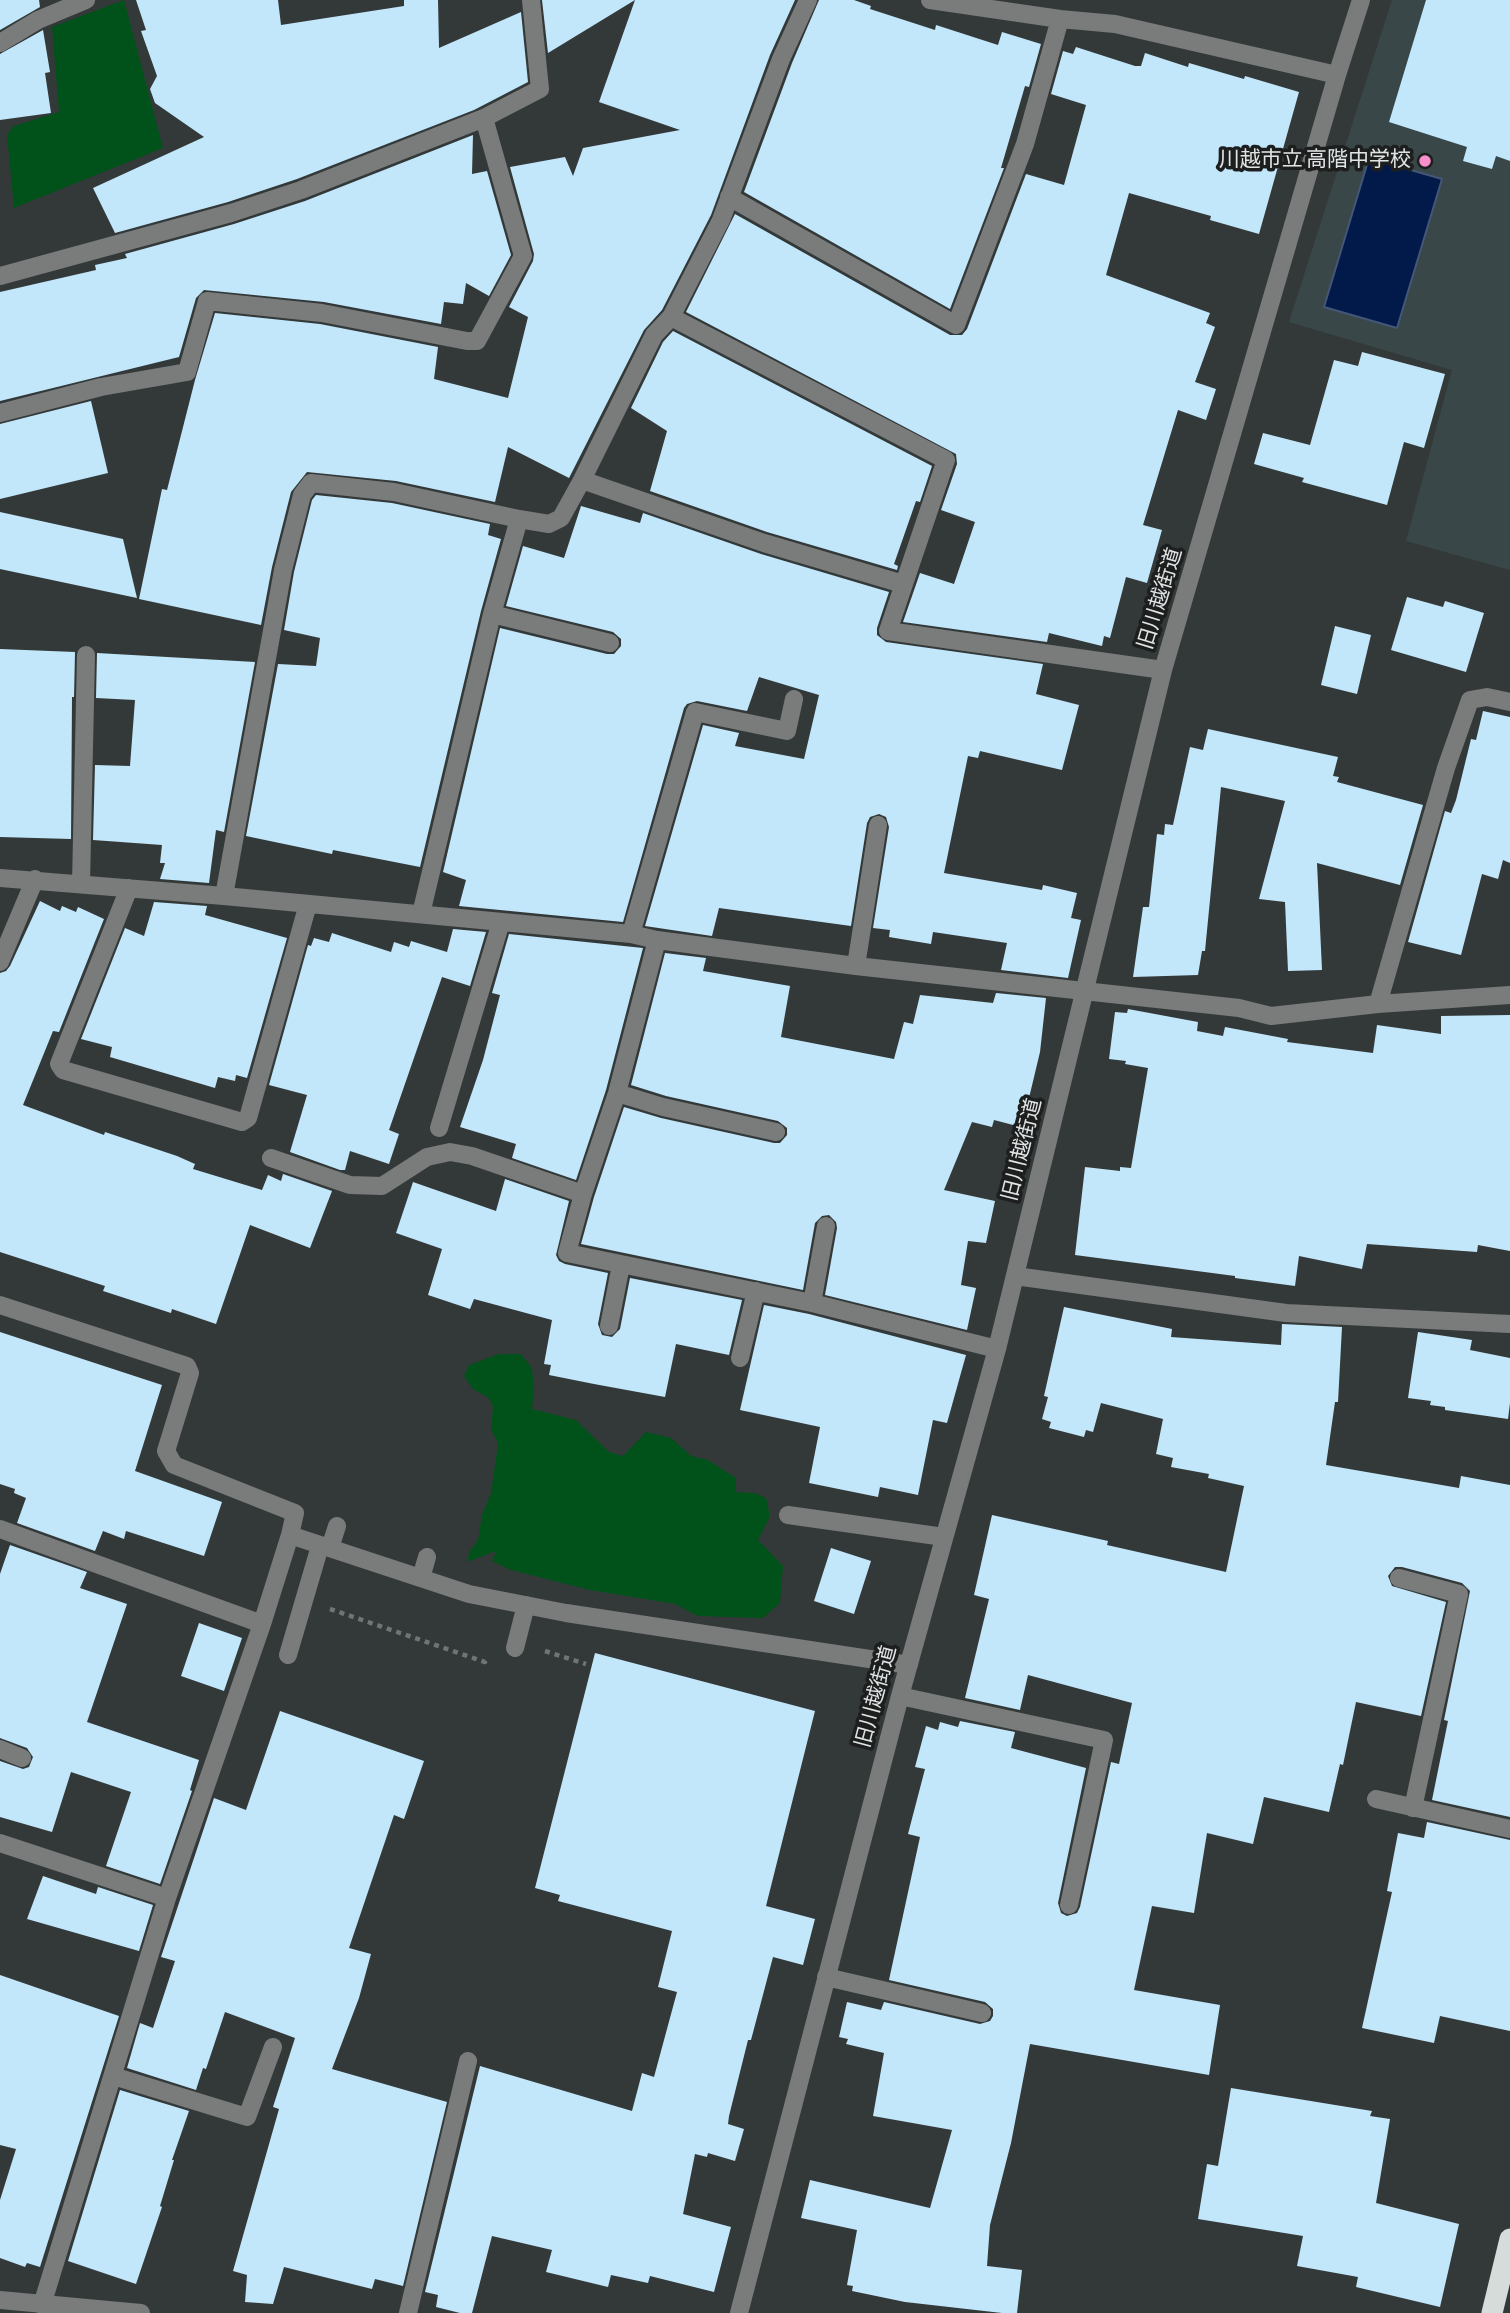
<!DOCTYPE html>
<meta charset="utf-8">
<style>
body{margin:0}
canvas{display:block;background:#333939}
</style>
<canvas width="1510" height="2313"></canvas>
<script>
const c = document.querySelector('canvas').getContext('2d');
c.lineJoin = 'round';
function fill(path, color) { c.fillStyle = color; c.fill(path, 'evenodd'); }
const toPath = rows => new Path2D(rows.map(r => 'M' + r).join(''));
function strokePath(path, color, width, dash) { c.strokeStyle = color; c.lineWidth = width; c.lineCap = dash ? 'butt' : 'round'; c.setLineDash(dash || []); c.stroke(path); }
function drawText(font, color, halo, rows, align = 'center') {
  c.font = font + ' "Sofia Sans Condensed","Noto Sans JP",sans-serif'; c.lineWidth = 7; c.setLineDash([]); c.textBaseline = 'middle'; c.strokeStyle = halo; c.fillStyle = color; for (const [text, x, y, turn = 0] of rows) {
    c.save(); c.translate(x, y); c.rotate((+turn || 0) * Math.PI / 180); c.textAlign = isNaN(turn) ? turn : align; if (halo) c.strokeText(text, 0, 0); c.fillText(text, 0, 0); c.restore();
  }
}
fill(toPath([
 [1392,0,1510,0,1510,570,1406,541,1452,370,1289,322]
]), '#394748');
fill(toPath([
 [124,0,163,148,14,208,7,135,14,126,59,112,52,27],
 [499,1354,521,1354,532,1368,534,1389,532,1409,576,1420,609,1452,623,1456,646,1432,671,1438,691,1456,708,1460,736,1478,735,1492,755,1493,766,1498,770,1516,758,1540,783,1566,780,1603,763,1618,698,1616,675,1604,590,1590,511,1570,492,1561,496,1551,467,1562,470,1551,478,1540,482,1515,491,1493,498,1444,491,1429,493,1407,489,1398,473,1389,464,1376,469,1365]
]), '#00521a');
const water = toPath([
 [1369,158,1442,179,1397,328,1324,307,1369,158]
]);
fill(water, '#011a49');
strokePath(water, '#445778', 2);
fill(toPath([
 [0,0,39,0,40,7,0,30],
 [136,0,278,0,281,25,404,6,404,0,438,0,439,48,521,12,528,82,474,110,297,179,228,202,115,233,93,188,204,137,155,103,150,89,157,76,141,31,146,30],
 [542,0,795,0,770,55,711,215,662,310,644,330,569,478,508,447,495,502,396,481,307,472,291,492,272,567,261,625,139,599,162,489,167,490,195,380,215,313,320,324,438,347,434,379,508,398,528,317,509,307,533,261,534,254,510,167,565,157,573,176,583,148,680,130,599,102,635,0,548,53],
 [819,0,854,0,871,6,870,9,935,30,936,25,998,45,1002,32,1041,44,1029,87,1025,86,1001,168,1004,168,950,309,744,192,792,63],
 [1426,0,1510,0,1510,161,1496,156,1492,169,1463,161,1467,147,1389,122],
 [43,30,50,72,45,73,51,113,0,120,0,54],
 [1076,47,1135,66,1141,66,1145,53,1188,67,1189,63,1244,79,1245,76,1299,92,1259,234,1210,220,1211,216,1129,193,1106,275,1210,313,1206,323,1215,327,1195,382,1216,389,1206,420,1178,410,1143,525,1162,530,1147,583,1126,577,1110,638,1104,636,1102,646,1049,633,1047,642,903,622,920,573,954,584,975,522,941,510,957,464,956,454,686,312,735,214,950,335,962,335,967,329,1026,174,1064,185,1086,105,1051,94,1063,51,1073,54],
 [473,135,472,174,487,171,511,255,489,296,466,283,463,304,444,302,441,324,324,302,204,290,196,298,179,357,0,401,0,292,96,270,95,265,127,258,125,254,234,224,305,201],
 [673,331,932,466,920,502,916,501,894,564,898,566,897,570,767,532,650,491,667,431,631,408,663,342],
 [1362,352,1445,374,1424,448,1404,442,1387,505,1302,482,1304,478,1254,464,1263,433,1310,445,1334,360,1358,366],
 [91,401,108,473,0,499,0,424],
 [316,495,392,503,490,524,488,535,501,539,481,611,420,867,333,850,332,854,246,836,278,664,316,666,320,638,284,630,294,572,312,500],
 [581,506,640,523,643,513,761,554,889,592,877,628,877,635,886,642,1043,664,1036,694,1079,705,1062,770,980,751,978,758,968,756,944,873,1042,890,1043,885,1077,893,1071,918,1081,920,1068,978,1001,970,1007,943,933,932,931,944,889,937,890,930,873,928,889,827,886,817,879,814,870,817,867,823,851,926,719,908,712,936,645,926,703,725,739,733,735,746,804,759,819,695,759,677,747,711,697,701,687,704,684,708,623,922,459,906,466,880,443,872,500,628,607,654,614,654,621,646,621,639,613,632,506,606,523,546,564,558],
 [0,512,123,539,137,598,0,569],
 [1407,597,1443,607,1445,601,1484,613,1466,672,1391,650],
 [1335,626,1371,635,1357,694,1321,685],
 [0,649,75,652,74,697,72,697,71,839,0,837],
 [97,653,255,662,224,832,216,830,209,883,160,879,165,863,160,863,162,845,93,840,95,765,130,766,135,700,96,698],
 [1483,711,1510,717,1510,863,1503,860,1498,879,1482,874,1461,955,1408,942,1445,811,1451,813,1456,800,1471,739,1476,740],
 [1208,729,1338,757,1333,776,1339,777,1337,782,1423,805,1400,885,1317,863,1322,970,1288,971,1285,902,1259,899,1285,801,1221,787,1205,951,1202,951,1198,975,1133,977,1143,907,1149,907,1157,834,1164,835,1165,824,1173,825,1190,747,1203,750],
 [40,901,60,911,62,906,76,912,78,907,104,919,59,1032,53,1031,23,1105,104,1135,105,1132,177,1156,195,1164,193,1169,262,1190,268,1175,281,1181,283,1174,332,1191,310,1248,250,1225,216,1324,172,1309,171,1313,103,1291,105,1286,0,1252,0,973,6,971,10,966],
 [154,902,207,906,205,915,287,938,247,1078,236,1075,235,1081,218,1077,215,1088,110,1057,112,1047,81,1039,125,928,144,936],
 [453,929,486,932,470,986,442,977,389,1130,399,1134,389,1164,350,1151,345,1170,340,1170,290,1152,307,1095,269,1085,308,945,311,946,314,938,329,942,332,933,391,952,394,942,409,947,411,941,447,952],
 [509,934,643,948,606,1090,576,1180,512,1158,516,1144,460,1127,483,1060,500,995,492,993],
 [665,953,706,958,703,971,790,986,781,1037,894,1059,904,1022,913,1024,920,995,993,1003,996,993,1046,998,1040,1052,1029,1098,1025,1096,1017,1126,994,1120,992,1127,972,1122,944,1190,995,1201,986,1243,968,1241,961,1285,976,1288,967,1330,825,1295,837,1228,836,1222,829,1215,822,1216,815,1223,803,1290,581,1244,594,1197,624,1107,661,1118,774,1143,780,1143,787,1135,787,1128,778,1121,666,1096,631,1085],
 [1128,1009,1198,1022,1197,1031,1223,1036,1225,1027,1288,1039,1287,1042,1373,1053,1377,1025,1441,1034,1441,1016,1510,1015,1510,1251,1478,1245,1477,1252,1367,1244,1362,1269,1299,1256,1295,1286,1235,1278,1235,1276,1075,1255,1085,1167,1120,1171,1120,1167,1131,1168,1148,1068,1125,1064,1126,1061,1109,1059,1115,1012,1127,1013],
 [505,1179,569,1201,556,1255,559,1261,565,1264,608,1273,598,1324,602,1335,612,1337,620,1329,630,1278,742,1300,729,1355,676,1344,665,1397,594,1384,549,1375,551,1365,544,1364,552,1320,474,1299,470,1309,428,1295,442,1249,396,1233,413,1182,496,1211],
 [764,1305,809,1314,966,1355,947,1423,933,1420,918,1495,880,1487,878,1497,809,1483,820,1427,740,1410],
 [1064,1307,1172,1329,1171,1337,1281,1345,1282,1324,1342,1327,1338,1402,1335,1402,1326,1465,1459,1488,1461,1476,1510,1485,1510,1817,1432,1800,1448,1721,1444,1720,1470,1591,1462,1583,1402,1567,1395,1567,1388,1576,1392,1586,1446,1602,1421,1716,1356,1702,1343,1765,1340,1764,1329,1812,1264,1797,1253,1844,1207,1833,1194,1913,1152,1906,1134,1990,1220,2005,1209,2075,1030,2044,1011,2143,990,2225,987,2266,1022,2270,1017,2313,1002,2313,905,2302,852,2291,853,2286,847,2285,857,2230,801,2218,810,2180,930,2208,952,2130,873,2116,884,2053,846,2044,848,2039,839,2037,847,2002,881,2010,884,2002,980,2024,990,2021,993,2016,993,2009,985,2002,889,1980,920,1837,908,1834,925,1769,915,1767,926,1726,938,1730,940,1722,958,1727,960,1721,1015,1732,1011,1748,1086,1768,1058,1903,1061,1913,1067,1916,1077,1913,1080,1907,1111,1762,1119,1764,1132,1703,1028,1675,1020,1710,965,1698,989,1599,974,1595,992,1515,1108,1541,1107,1545,1226,1572,1244,1486,1208,1478,1209,1474,1171,1467,1173,1458,1156,1454,1163,1419,1101,1403,1093,1432,1086,1430,1084,1437,1049,1428,1051,1422,1042,1419,1048,1397,1044,1396],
 [0,1332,162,1385,135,1471,222,1502,204,1556,126,1531,124,1539,103,1531,95,1551,17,1523,26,1498,14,1493,15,1489,0,1484],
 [1418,1332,1472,1340,1470,1350,1510,1358,1510,1403,1508,1419,1445,1410,1445,1407,1430,1405,1431,1401,1408,1398],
 [10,1545,87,1572,80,1588,127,1604,87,1722,199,1760,190,1790,192,1791,160,1884,106,1866,131,1792,71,1772,52,1832,0,1817,0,1761,23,1769,29,1767,33,1757,27,1748,0,1738,0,1574],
 [831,1548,871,1561,854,1614,814,1601],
 [199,1623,242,1638,224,1691,181,1676],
 [595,1653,815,1711,766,1906,815,1919,803,1965,773,1957,751,2040,748,2040,729,2116,728,2124,744,2129,735,2161,708,2153,707,2157,695,2154,683,2214,731,2227,714,2292,650,2276,648,2283,611,2275,608,2287,546,2272,552,2250,492,2236,472,2313,460,2313,436,2307,438,2295,425,2292,480,2066,632,2111,642,2073,654,2077,677,1992,658,1987,672,1931,558,1901,560,1895,535,1888],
 [280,1711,424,1761,404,1819,394,1815,349,1948,371,1954,359,1998,332,2069,447,2102,403,2286,375,2279,372,2289,284,2267,273,2304,245,2302,247,2275,233,2271,279,2109,273,2107,295,2038,225,2012,206,2069,203,2068,196,2090,127,2068,140,2023,153,2028,175,1961,161,1957,214,1798,246,1810],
 [1427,1822,1510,1840,1510,2031,1440,2016,1434,2043,1362,2028,1392,1892,1387,1891,1398,1833,1424,1838],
 [43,1876,96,1894,98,1887,153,1905,139,1951,27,1919],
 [0,1975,119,2016,40,2267,27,2263,25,2267,0,2258,0,2200,16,2149,0,2145],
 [1231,2088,1372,2111,1370,2116,1390,2119,1376,2203,1459,2224,1440,2307,1356,2287,1358,2277,1297,2266,1303,2236,1198,2219,1207,2164,1218,2166],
 [120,2090,189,2111,172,2160,174,2160,160,2206,162,2207,136,2284,68,2261]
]), '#c2e7fb');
strokePath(toPath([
 [330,1609,485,1662,486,1656],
 [545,1651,586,1664]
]), '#6f7475', 4.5, [5, 5]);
strokePath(toPath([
 [930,0,1060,19,1115,24,1337,75],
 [0,43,38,20,86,0],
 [484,118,540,89,531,0],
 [729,197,956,325,1025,144,1060,19],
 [0,276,231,213,301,190,484,118,523,256,477,341,467,341,322,313,207,301,187,372,101,387,0,413],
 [671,317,946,460,888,631,1163,670],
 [582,480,764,543,903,584],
 [492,614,610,643],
 [0,878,224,896,631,934,657,940,856,966,1239,1008,1271,1016,1378,1004,1510,995],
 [81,884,86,655],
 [129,888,59,1064,63,1070,242,1122,248,1118,308,904],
 [224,896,283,570,302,495,311,483,394,492,519,519],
 [421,914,492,614,519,519,549,524,561,518,582,480,654,335,671,317,721,220,781,59,808,0],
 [631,934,695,712,787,731,794,699],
 [657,940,617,1093,583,1194,567,1253,812,1303,997,1349],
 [0,962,35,879],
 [856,966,878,825],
 [1378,1004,1446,768,1470,700,1487,697,1510,702],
 [617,1093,663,1107,776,1132],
 [439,1128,501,922],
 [271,1158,350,1185,382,1186,427,1157,450,1152,472,1156,583,1194],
 [1015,1276,1286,1313,1510,1324],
 [812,1303,826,1226],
 [0,1305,187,1366,190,1373,166,1451,174,1465,295,1513,290,1535,262,1624],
 [609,1326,621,1265],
 [740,1358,756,1291],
 [788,1515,944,1537],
 [0,1529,262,1624,167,1898,42,2305],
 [290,1535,469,1594,566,1613,909,1665],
 [330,1548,337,1526],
 [421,1578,427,1557],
 [1399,1578,1459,1594,1413,1808],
 [515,1648,526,1605],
 [288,1655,320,1546],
 [900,1696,1104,1740,1069,1905],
 [0,1749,22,1758],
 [1376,1799,1510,1829],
 [0,1843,167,1898],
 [826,1977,982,2013],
 [113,2076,247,2117,273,2047],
 [0,2300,141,2313],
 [408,2313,468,2061],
 [739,2313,900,1696,997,1349,1163,670,1337,75,1361,0]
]), '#7a7c7c', 18);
strokePath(toPath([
 [1492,2313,1510,2239]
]), '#d5dcda', 21);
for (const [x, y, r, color] of [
 [1425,161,7,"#f890cb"]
]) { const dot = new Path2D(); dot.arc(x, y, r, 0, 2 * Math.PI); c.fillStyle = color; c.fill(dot); strokePath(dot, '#1d1f1f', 2.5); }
drawText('21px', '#e1e4e5', '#1d1f1f', [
 ["川越市立 高階中学校",1411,161]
], 'right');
drawText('21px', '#e1e4e5', '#1d1f1f', [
 ["旧川越街道",1161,599,-73],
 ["旧川越街道",1023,1150,-76],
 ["旧川越街道",877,1697,-75]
]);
</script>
